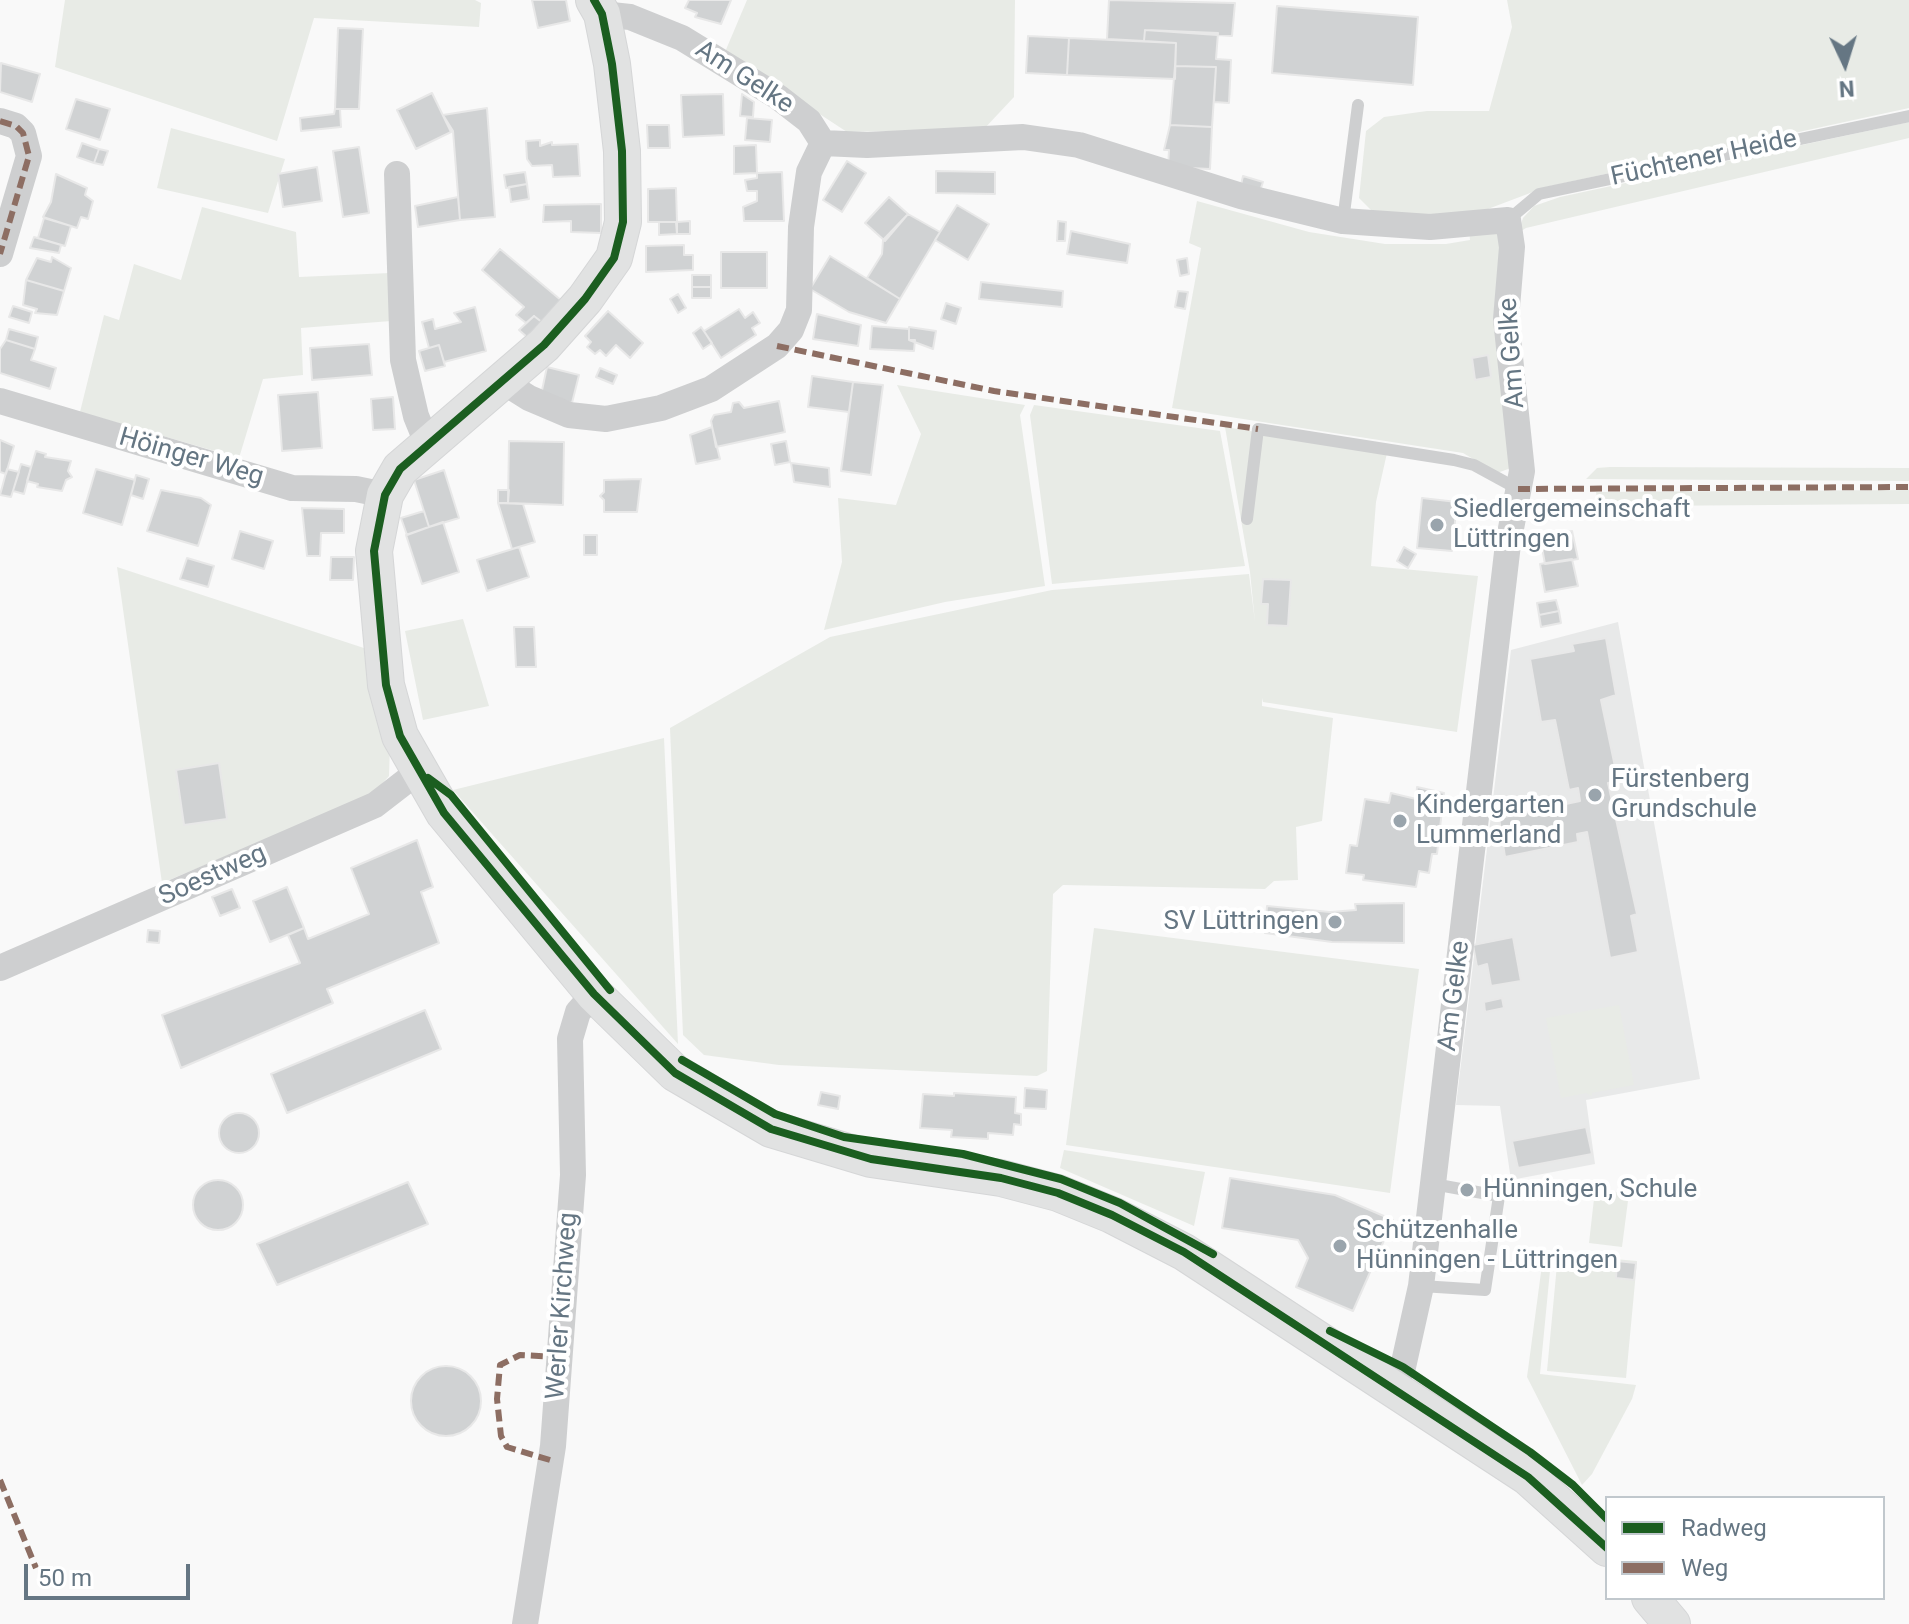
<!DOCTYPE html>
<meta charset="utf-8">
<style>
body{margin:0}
#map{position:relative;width:1909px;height:1624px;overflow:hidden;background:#f9f9f9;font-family:Roboto,sans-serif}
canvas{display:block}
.legend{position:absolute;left:1605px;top:1496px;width:280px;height:104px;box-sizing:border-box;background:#fff;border:2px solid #c1c8cd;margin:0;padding:10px 14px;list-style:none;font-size:24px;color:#657683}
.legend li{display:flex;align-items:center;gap:16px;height:40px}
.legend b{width:40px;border:2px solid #c1c8cd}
.north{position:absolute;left:1805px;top:24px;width:80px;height:80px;-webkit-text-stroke:6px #fff;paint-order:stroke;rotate:176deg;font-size:22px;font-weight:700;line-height:32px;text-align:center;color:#657683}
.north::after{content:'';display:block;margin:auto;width:28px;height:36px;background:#657683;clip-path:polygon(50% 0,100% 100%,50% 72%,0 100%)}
.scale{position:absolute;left:24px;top:1564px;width:166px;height:36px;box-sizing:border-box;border:4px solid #657683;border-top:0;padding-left:10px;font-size:24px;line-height:28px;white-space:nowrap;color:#657683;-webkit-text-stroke:6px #fff;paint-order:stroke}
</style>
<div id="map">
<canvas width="1909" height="1624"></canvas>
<ul class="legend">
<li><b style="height:10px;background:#1b5e20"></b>Radweg</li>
<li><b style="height:10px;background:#8d6e63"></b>Weg</li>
</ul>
<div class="north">N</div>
<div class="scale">50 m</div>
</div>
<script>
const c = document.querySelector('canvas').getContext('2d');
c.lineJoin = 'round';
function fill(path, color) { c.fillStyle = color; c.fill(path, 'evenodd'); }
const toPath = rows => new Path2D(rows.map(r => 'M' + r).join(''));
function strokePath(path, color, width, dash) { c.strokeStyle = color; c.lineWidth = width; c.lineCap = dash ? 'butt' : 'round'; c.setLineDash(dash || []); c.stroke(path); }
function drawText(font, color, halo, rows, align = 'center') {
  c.font = font + ' Roboto,sans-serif'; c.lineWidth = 8; c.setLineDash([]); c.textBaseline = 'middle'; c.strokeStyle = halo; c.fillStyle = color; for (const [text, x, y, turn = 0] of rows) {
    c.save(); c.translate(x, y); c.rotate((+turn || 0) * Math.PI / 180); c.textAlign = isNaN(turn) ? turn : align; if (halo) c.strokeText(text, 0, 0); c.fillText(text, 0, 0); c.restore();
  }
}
fill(toPath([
 [1618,622,1700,1079,1586,1100,1595,1164,1511,1180,1500,1106,1456,1105,1511,650]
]), '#e8e9e9');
fill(toPath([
 [65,0,475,0,481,3,479,27,314,18,277,141,55,67],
 [747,0,1015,0,1014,97,984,129,847,132,725,52],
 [1507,0,1909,0,1909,108,1546,187,1480,212,1379,218,1359,198,1366,131,1384,117,1427,111,1489,111,1512,27],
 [1909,122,1909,138,1526,228,1518,233,1523,218,1534,206,1560,197],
 [171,128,285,159,268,213,157,188],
 [1197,201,1309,232,1385,244,1446,244,1470,240,1469,228,1502,235,1511,468,1497,473,1463,453,1172,408,1201,248,1189,243],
 [202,207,296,232,299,277,390,273,391,321,301,328,303,375,263,379,239,458,80,412,104,315,119,320,134,264,181,280],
 [897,385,1025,405,1020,415,1045,586,945,602,824,630,842,562,838,498,896,505,921,434],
 [1034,405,1220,431,1245,566,1052,584,1030,415],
 [1225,427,1387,453,1376,502,1371,566,1478,576,1457,732,1263,702,1262,698,1262,706,1333,718,1322,821,1296,827,1298,880,1274,881,1265,889,1063,885,1053,894,1047,1071,1037,1076,779,1065,704,1055,683,1035,670,728,830,637,1052,590,1249,574,1255,622,1250,572],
 [1610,467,1909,468,1909,481,1586,479,1597,468],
 [1909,490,1909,504,1635,506,1599,510,1596,492],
 [117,567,370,650,390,745,389,776,372,795,162,883],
 [463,619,489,706,423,720,405,631],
 [664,738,678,1044,453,790],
 [1094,928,1419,969,1390,1193,1066,1145],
 [1619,1005,1634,1085,1592,1093,1592,1096,1586,1093,1561,1098,1546,1018],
 [1064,1150,1205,1172,1194,1226,1060,1168],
 [1595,1190,1629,1193,1622,1247,1589,1243],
 [1544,1250,1552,1250,1540,1374,1636,1385,1632,1399,1592,1474,1582,1485,1527,1377],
 [1558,1254,1637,1261,1626,1378,1547,1371]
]), '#e8ebe6');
const building = toPath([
 [532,0,566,0,570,21,538,28,532,0],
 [689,0,731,0,721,24,695,17,697,13,685,8,689,0],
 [1109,0,1235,3,1232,36,1145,30,1144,41,1107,39,1109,0],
 [1277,6,1418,17,1413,85,1272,73,1277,6],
 [338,28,363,29,359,109,335,109,338,28],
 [1145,30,1218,33,1216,59,1231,60,1229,103,1214,102,1216,67,1175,66,1176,43,1144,41,1145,30],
 [1028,36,1069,38,1067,75,1026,73,1028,36],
 [1069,38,1176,43,1175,79,1067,75,1069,38],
 [1,63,40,74,32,102,0,92,1,63],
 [1175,66,1216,67,1212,127,1170,125,1175,66],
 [432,93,451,132,416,149,397,110,432,93],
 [723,94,724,135,683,137,681,95,723,94],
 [742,94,754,102,753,117,740,116,742,94],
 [76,99,110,109,100,140,66,129,76,99],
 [487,108,495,217,460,220,453,131,443,115,487,108],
 [335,109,340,109,341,127,301,131,300,118,334,114,335,109],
 [747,118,772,120,770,142,745,140,747,118],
 [647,125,669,125,670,148,648,148,647,125],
 [1170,125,1212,127,1210,169,1168,167,1169,150,1164,150,1170,125],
 [540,140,540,146,552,142,552,145,578,144,580,176,553,177,552,165,532,166,527,159,526,141,540,140],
 [82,143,99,149,94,163,77,157,82,143],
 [756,145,757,173,734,174,734,146,756,145],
 [359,147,369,213,343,217,333,151,359,147],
 [99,149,108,151,103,165,94,163,99,149],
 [847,161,866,173,842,212,823,200,847,161],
 [317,167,322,201,283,207,278,174,317,167],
 [936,171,995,172,995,194,936,193,936,171],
 [525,172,527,184,506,188,504,175,525,172],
 [782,172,784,221,744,221,743,207,757,201,757,191,747,191,745,180,757,178,757,173,782,172],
 [56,174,87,188,85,195,93,201,88,219,81,217,77,228,43,217,51,202,56,174],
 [1243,176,1263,182,1259,194,1240,189,1243,176],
 [527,184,529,199,511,202,509,187,527,184],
 [676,188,677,222,648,222,648,189,676,188],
 [458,197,460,220,418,227,415,206,458,197],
 [889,197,908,214,885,241,865,223,889,197],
 [601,204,601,233,571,232,571,221,543,222,544,205,601,204],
 [957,205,989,224,968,260,935,240,957,205],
 [908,214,940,232,900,299,867,278,882,254,883,240,908,214],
 [44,218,71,226,65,246,38,238,44,218],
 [690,221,690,234,677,234,677,222,690,221],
 [1058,221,1066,222,1065,241,1057,241,1058,221],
 [659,222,676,222,677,234,659,235,659,222],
 [1071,231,1130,244,1127,263,1067,254,1071,231],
 [34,237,61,245,59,253,30,248,34,237],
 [684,245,684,255,693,255,693,270,646,272,646,246,684,245],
 [500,249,562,301,543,323,534,316,526,323,516,315,524,307,482,270,500,249],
 [721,252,767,252,767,288,721,288,721,252],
 [830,256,900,299,886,323,849,312,810,289,830,256],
 [52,257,71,268,64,291,26,280,37,258,51,262,52,257],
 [1187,258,1189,274,1180,276,1177,260,1187,258],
 [692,275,711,275,711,287,692,287,692,275],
 [26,280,64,291,57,315,35,313,37,309,23,305,26,280],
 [981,282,1063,291,1062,307,979,299,981,282],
 [692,287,711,287,711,298,692,298,692,287],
 [1178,291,1188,292,1185,309,1175,307,1178,291],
 [678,294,686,308,678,313,670,299,678,294],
 [946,303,961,308,956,324,941,319,946,303],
 [13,306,32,312,29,323,9,317,13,306],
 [475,307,486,351,444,362,439,345,429,348,422,322,433,319,435,329,461,322,454,313,475,307],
 [739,309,745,318,753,312,760,323,752,328,756,335,721,358,704,331,739,309],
 [608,311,643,343,630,358,616,345,606,356,600,350,595,354,587,347,591,342,585,336,608,311],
 [817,314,861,325,858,346,813,339,817,314],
 [534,316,543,323,528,338,519,330,534,316],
 [872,326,909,329,909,340,915,340,914,351,870,349,872,326],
 [701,327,712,343,703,349,693,333,701,327],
 [909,327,936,331,933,349,909,340,909,327],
 [9,329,38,337,35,349,6,340,9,329],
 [6,340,35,349,31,360,56,368,50,389,0,373,0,349,6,340],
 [369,344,372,375,312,380,310,348,369,344],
 [439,345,445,366,425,371,419,351,439,345],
 [1488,355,1491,377,1475,380,1472,358,1488,355],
 [547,367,579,375,572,403,541,395,547,367],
 [600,368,617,375,613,384,596,377,600,368],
 [812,376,853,382,849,412,808,407,812,376],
 [853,382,883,385,871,475,841,471,853,382],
 [318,392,322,448,282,451,278,395,318,392],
 [393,397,395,429,373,430,371,399,393,397],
 [779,401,785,432,716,447,711,421,714,415,731,412,733,403,739,402,744,408,779,401],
 [712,427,720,459,696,464,690,435,712,427],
 [0,440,14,446,6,474,0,472,0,440],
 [509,441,564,442,563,505,508,503,509,441],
 [786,441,790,462,775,465,771,444,786,441],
 [36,451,46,454,45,457,71,461,68,471,72,477,66,480,62,491,37,487,38,484,27,481,36,451],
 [791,463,829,468,830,487,794,482,791,463],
 [21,464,31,467,24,494,13,491,21,464],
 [7,469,19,472,11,497,0,495,7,469],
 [96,469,135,480,122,525,83,513,96,469],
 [444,470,459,518,429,527,414,480,444,470],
 [136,475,149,479,143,499,131,495,136,475],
 [641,479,637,512,604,512,604,500,600,496,604,492,604,480,641,479],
 [161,490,201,498,211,505,198,546,147,531,161,490],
 [498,490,509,490,508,503,498,503,498,490],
 [1422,498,1457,502,1452,551,1417,548,1422,498],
 [498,503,523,504,535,542,512,549,498,503],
 [302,508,344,509,344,533,321,533,320,556,307,556,302,508],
 [424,511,429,527,407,535,401,518,424,511],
 [443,522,459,572,422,584,406,535,443,522],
 [240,531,273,541,264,569,232,559,240,531],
 [1572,531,1578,559,1545,564,1540,537,1572,531],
 [584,535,597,535,597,555,584,555,584,535],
 [519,547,529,577,487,591,477,560,519,547],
 [1404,547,1416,554,1408,568,1397,561,1404,547],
 [331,557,354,557,353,580,330,580,331,557],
 [187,558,214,566,208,587,180,579,187,558],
 [1572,559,1578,586,1545,592,1540,564,1572,559],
 [1263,579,1291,580,1288,626,1267,625,1268,604,1261,604,1263,579],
 [1556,600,1559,611,1539,615,1537,603,1556,600],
 [1559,611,1561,623,1541,627,1539,615,1559,611],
 [514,627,534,627,536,667,516,667,514,627],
 [1606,638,1616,695,1601,700,1618,781,1608,783,1637,914,1631,916,1638,952,1610,958,1587,832,1577,834,1578,842,1505,857,1499,818,1580,801,1578,788,1569,790,1555,720,1541,722,1530,659,1574,651,1572,644,1606,638],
 [219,763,227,819,184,825,176,770,219,763],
 [1417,787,1444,793,1437,854,1432,854,1429,873,1419,871,1416,887,1363,880,1364,875,1346,873,1350,845,1357,846,1365,799,1389,803,1391,793,1416,799,1417,787],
 [417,840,433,887,421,892,439,943,327,989,333,1003,181,1068,162,1015,300,963,288,935,304,928,308,939,369,914,351,868,417,840],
 [287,887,304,928,270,942,253,901,287,887],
 [232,889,240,908,220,916,212,897,232,889],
 [1404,903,1404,943,1332,942,1265,933,1267,906,1330,912,1356,910,1355,904,1404,903],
 [148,930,160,931,159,943,147,942,148,930],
 [1513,937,1521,981,1491,986,1487,964,1477,967,1473,945,1513,937],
 [1502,998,1504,1008,1485,1012,1484,1002,1502,998],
 [425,1010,441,1049,287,1113,271,1074,425,1010],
 [1025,1088,1047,1090,1046,1109,1024,1108,1025,1088],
 [821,1092,840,1096,838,1109,818,1105,821,1092],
 [954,1093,1016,1097,1015,1113,1021,1114,1021,1125,1014,1124,1013,1135,988,1133,988,1139,951,1137,952,1130,920,1128,923,1094,954,1096,954,1093],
 '219 1133a20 20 0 1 1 40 0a20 20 0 1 1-40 0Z',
 [1586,1127,1592,1154,1518,1168,1512,1141,1586,1127],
 [1230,1178,1335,1195,1393,1220,1353,1311,1296,1287,1308,1258,1298,1240,1222,1228,1230,1178],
 '193 1205a25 25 0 1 1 50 0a25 25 0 1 1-50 0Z',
 [408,1182,428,1224,277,1285,257,1244,408,1182],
 [1617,1261,1636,1263,1634,1280,1616,1278,1617,1261],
 '411 1401a35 35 0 1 1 70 0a35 35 0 1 1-70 0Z'
]);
fill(building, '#d0d2d3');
strokePath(building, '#e8e8e8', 2);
const secondary = toPath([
 [594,0,602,14,612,64,622,151,623,222,614,258,585,299,544,345,400,469,385,495,374,551,386,685,400,736,444,813,594,994,675,1073,771,1129,871,1159,1001,1178,1058,1193,1112,1215,1184,1252,1528,1477,1607,1548],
 [1650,1598,1672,1624]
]);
strokePath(secondary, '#d5d6d7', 38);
strokePath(toPath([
 [1508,220,1539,194,1909,116],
 [1343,221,1358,105],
 [1247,519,1258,429,1454,460,1474,465,1518,489],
 [1421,1286,1485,1290,1499,1196,1433,1184]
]), '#cecfd0', 12);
strokePath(toPath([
 [602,14,630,17,682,38,778,97,809,121,823,143],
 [0,121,16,126,23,133,29,156,0,254],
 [823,143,867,145,1023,137,1079,145,1241,196,1343,221,1430,227,1508,220,1512,247,1506,319,1522,471,1508,544,1421,1286,1403,1367,1394,1388],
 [397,174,403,360,416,416,427,443],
 [502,381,529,398,569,415,606,419,661,408,711,389,777,346,791,330,799,310,801,227,809,172,823,143],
 [0,401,292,488,356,489,385,495],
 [0,968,375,805,419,771],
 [525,1624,553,1446,573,1175,570,1039,578,1012,594,994]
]), '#cecfd0', 26);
strokePath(secondary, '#e1e2e2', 36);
strokePath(toPath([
 [0,121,16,126,23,133,29,156,0,254],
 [777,346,994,391,1258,429],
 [1518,489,1909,487],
 [550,1460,507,1447,501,1436,497,1399,500,1365,520,1355,559,1357],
 [0,1480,36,1568]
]), '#8d6e63', 6, [12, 6]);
strokePath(toPath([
 [594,0,602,14,612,64,622,151,623,222,614,258,585,299,544,345,400,469,385,495,374,551,386,685,400,736,444,813,594,994,675,1073,771,1129,871,1159,1001,1178,1058,1193,1112,1215,1184,1252,1528,1477,1607,1548],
 [428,778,451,795,610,990],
 [682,1060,775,1114,844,1137,963,1154,1061,1179,1120,1203,1213,1254],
 [1330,1331,1403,1367,1530,1452,1573,1485,1607,1519]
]), '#1b5e20', 8);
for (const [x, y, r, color] of [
 [1437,525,8,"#99a4ac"],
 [1595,795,8,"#99a4ac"],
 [1400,821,8,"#99a4ac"],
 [1335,922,8,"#99a4ac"],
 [1467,1190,8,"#99a4ac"],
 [1340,1246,8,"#99a4ac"]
]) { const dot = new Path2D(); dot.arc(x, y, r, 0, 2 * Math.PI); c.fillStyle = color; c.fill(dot); strokePath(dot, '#fff', 3); }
drawText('26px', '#657683', '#fff', [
 ["Am Gelke",744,78,33],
 ["Füchtener Heide",1704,159,-12],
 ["Am Gelke",1513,353,-94],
 ["Höinger Weg",191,458,16],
 ["Soestweg",213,876,-24],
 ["Am Gelke",1455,996,-83],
 ["Werler Kirchweg",563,1306,-86]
]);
drawText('26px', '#657683', '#fff', [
 ["Siedlergemeinschaft",1453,510],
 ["Lüttringen",1453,540],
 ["Fürstenberg",1611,780],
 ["Grundschule",1611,810],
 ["Kindergarten",1416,806],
 ["Lummerland",1416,836],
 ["SV Lüttringen",1319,922,"right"],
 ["Hünningen, Schule",1483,1190],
 ["Schützenhalle",1356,1231],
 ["Hünningen - Lüttringen",1356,1261]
], 'left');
</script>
